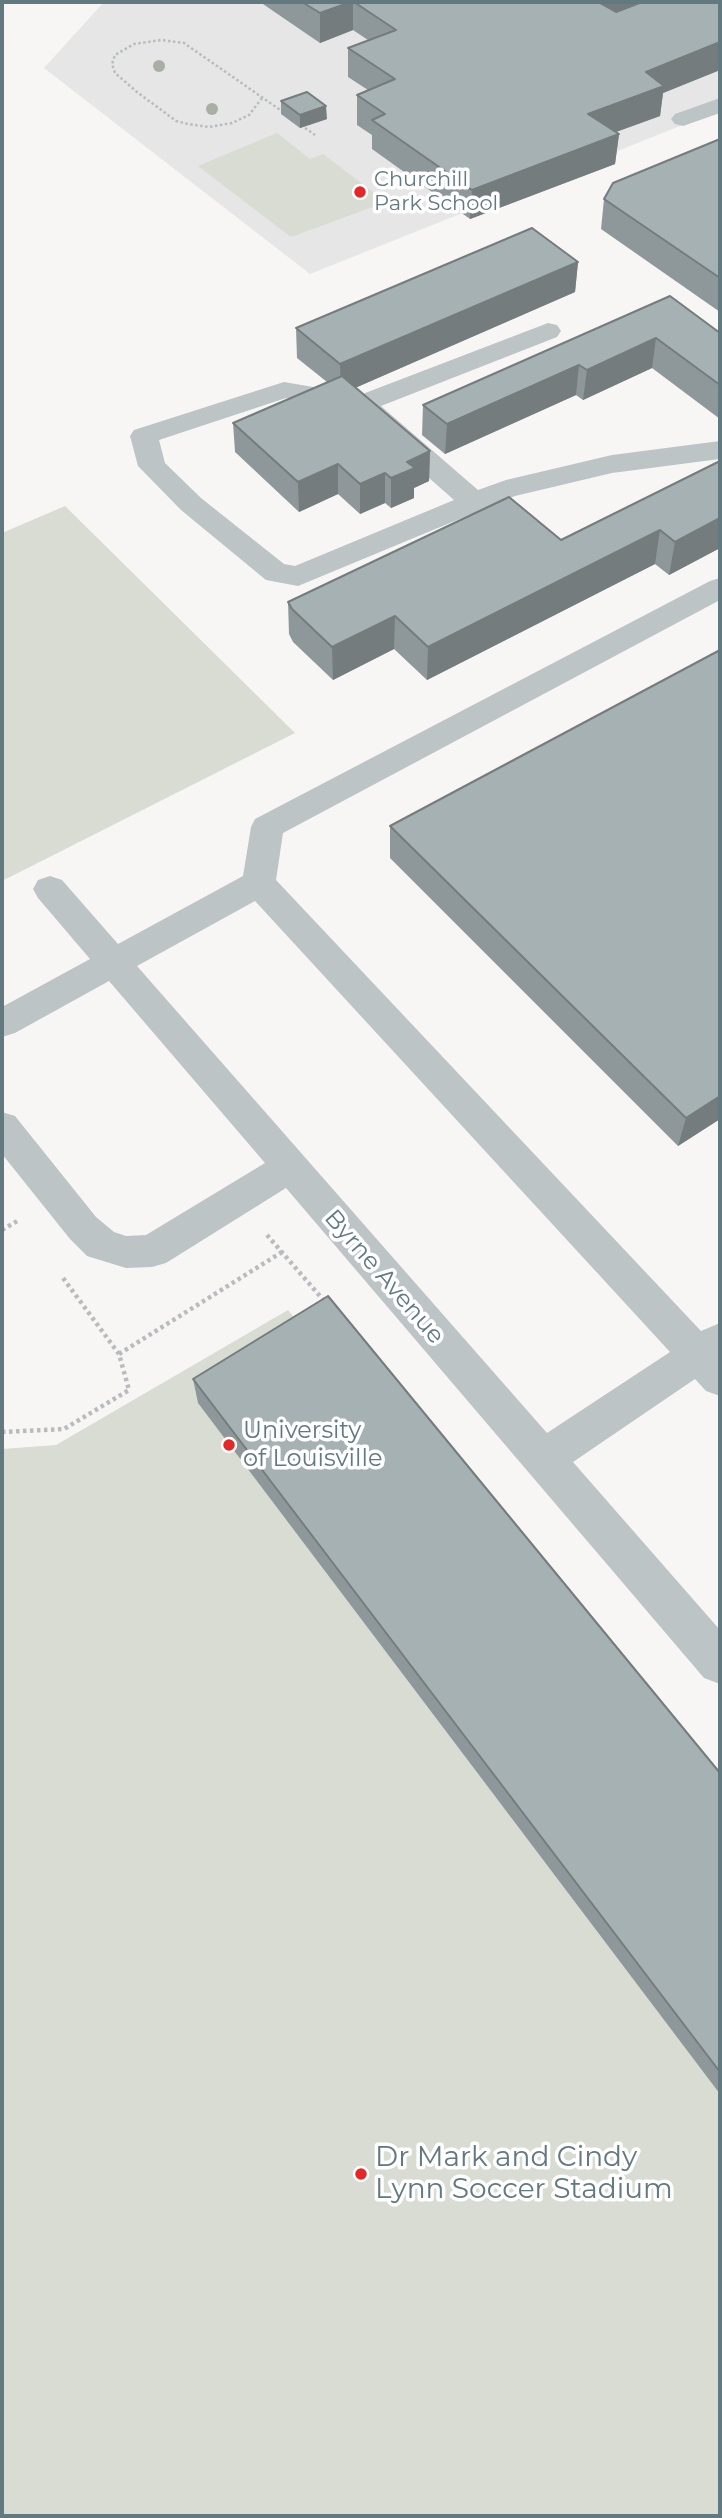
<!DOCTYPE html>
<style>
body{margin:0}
#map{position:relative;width:722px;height:2518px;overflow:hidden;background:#f7f6f4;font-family:Montserrat,sans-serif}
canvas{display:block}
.frame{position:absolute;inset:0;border:4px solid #62797f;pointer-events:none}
</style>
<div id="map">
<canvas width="722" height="2518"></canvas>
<div class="frame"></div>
</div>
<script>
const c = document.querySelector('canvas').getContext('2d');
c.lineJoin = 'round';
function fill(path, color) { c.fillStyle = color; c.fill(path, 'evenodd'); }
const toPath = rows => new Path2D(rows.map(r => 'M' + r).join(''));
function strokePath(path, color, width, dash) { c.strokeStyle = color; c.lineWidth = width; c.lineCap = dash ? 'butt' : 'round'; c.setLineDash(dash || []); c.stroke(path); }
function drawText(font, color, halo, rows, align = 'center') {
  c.font = font + ' Montserrat,sans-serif'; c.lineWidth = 7; c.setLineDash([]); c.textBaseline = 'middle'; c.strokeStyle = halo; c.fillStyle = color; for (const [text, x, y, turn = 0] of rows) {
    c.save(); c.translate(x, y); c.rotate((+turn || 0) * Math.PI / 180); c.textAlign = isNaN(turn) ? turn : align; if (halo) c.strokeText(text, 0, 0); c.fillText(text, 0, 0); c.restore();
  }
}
fill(toPath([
 [104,2,720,2,720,110,310,274,44,68]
]), '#e5e6e5');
fill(toPath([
 [277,133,310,159,323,154,386,202,291,237,198,166],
 [65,506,295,733,2,881,2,533],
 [288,1310,720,1832,720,2516,2,2516,2,1449,56,1445]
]), '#d8dcd3');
strokePath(toPath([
 [262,98,249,115,232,123,209,127,188,124,176,121,137,92,115,73,112,64,115,55,134,44,161,40,184,43,286,114],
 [301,125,315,135]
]), '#b8bcbe', 2.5, [2.5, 2.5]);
strokePath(toPath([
 [2,1230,19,1220],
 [267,1235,326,1303],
 [119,1354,282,1252],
 [2,1432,64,1429,129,1390,119,1354,63,1278]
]), '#b8bcbe', 4.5, [3.5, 3.5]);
fill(toPath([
 [720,98,720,113,683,126,675,124,671,119,675,114,720,98],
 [548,323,557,325,561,331,557,337,381,406,478,490,506,480,612,455,720,441,720,459,612,473,515,496,298,586,266,580,181,510,138,466,130,436,134,430,284,382,360,395,548,323],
 [286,398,353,411,454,500,295,566,284,564,201,498,165,463,159,440,286,398],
 [720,578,720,600,283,833,276,880,701,1331,720,1323,720,1396,706,1391,695,1379,573,1462,720,1630,720,1684,704,1678,286,1188,166,1263,152,1267,126,1268,87,1256,70,1239,2,1154,2,1112,15,1116,96,1217,114,1232,126,1236,146,1235,265,1163,109,981,15,1033,2,1037,2,1007,90,959,38,898,33,889,38,880,50,876,62,880,118,944,243,876,251,827,255,819,710,581,720,578],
 [255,901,670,1352,547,1433,137,966,255,901]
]), '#bdc4c6');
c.fillStyle = '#a9b0a3';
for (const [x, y] of [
 [159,66],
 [212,109]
]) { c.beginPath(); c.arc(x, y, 6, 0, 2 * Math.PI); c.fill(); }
fill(toPath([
 [260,2,720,2,720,70,663,93,660,116,616,132,619,134,615,164,470,219,372,149,372,135,357,125,357,95,368,90,348,77,348,48,368,40,353,30,320,43],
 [281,101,327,119,300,128,281,114],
 [720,139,720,312,601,229,604,199],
 [578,262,575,292,355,388,430,451,429,481,414,488,414,498,391,508,385,503,360,514,338,494,299,512,235,452,233,423,327,382,297,358,296,328],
 [670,296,720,333,720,419,652,368,583,400,576,395,445,454,422,435,423,405],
 [720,461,720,548,669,575,655,564,427,680,394,649,333,680,293,642,289,634,288,602,561,540],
 [390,826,720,1119,678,1146,390,858],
 [193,1379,720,1773,720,2094,198,1403]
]), '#8e989a');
fill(toPath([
 [351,2,353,2,353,30,320,43,320,13],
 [590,2,651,2,588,26],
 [720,42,720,70,663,93,660,116,585,143,588,114,646,72],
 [326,106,327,119,300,128,300,115],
 [619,134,615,164,470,219,472,190],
 [578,262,575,292,341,394,340,364],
 [656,338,652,368,583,400,587,370],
 [579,365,576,395,445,454,447,424],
 [430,451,429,481,414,488,414,498,391,508,391,478,407,462],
 [338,464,338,494,299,512,298,482],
 [385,473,385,503,360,514,360,484],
 [720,518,720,548,669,575,675,542],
 [660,530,655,564,427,680,428,647],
 [395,616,394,649,333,680,332,647],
 [720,1096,720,1119,678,1146,686,1118]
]), '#747c7d');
const building = toPath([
 [302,2,351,2,320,13,302,2],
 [354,2,598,2,616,12,642,2,720,2,720,42,646,72,664,86,588,114,619,134,472,190,372,120,385,114,357,95,395,79,348,48,396,30,354,2],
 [307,92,326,106,300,115,281,101,307,92],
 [720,139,720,278,604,199,613,183,720,139],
 [532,228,578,262,340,364,296,328,532,228],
 [670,296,720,333,720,385,656,338,587,370,579,365,447,424,423,405,670,296],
 [342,376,430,451,407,462,415,468,391,478,385,473,360,484,338,464,298,482,233,423,342,376],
 [720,461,720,518,675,542,660,530,428,647,395,616,332,647,292,609,288,602,509,497,561,540,720,461],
 [720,650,720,1096,686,1118,390,826,720,650],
 [328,1296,720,1773,720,2072,193,1379,328,1296]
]);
fill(building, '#a5b1b3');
strokePath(building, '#747c7d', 2);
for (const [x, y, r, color] of [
 [360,192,7,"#e42827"],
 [229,1445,7,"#e42827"],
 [361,2174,7,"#e42827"]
]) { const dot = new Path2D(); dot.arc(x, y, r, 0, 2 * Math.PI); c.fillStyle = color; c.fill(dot); strokePath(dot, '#fff', 2.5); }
drawText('21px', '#62797f', '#fff', [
 ["Churchill",374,180],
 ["Park School",374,204]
], 'left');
drawText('24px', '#62797f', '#fff', [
 ["Byrne Avenue",384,1277,49]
]);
drawText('24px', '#62797f', '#fff', [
 ["University",243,1431],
 ["of Louisville",243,1459]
], 'left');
drawText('28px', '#62797f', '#fff', [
 ["Dr Mark and Cindy",375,2158],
 ["Lynn Soccer Stadium",375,2190]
], 'left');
</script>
